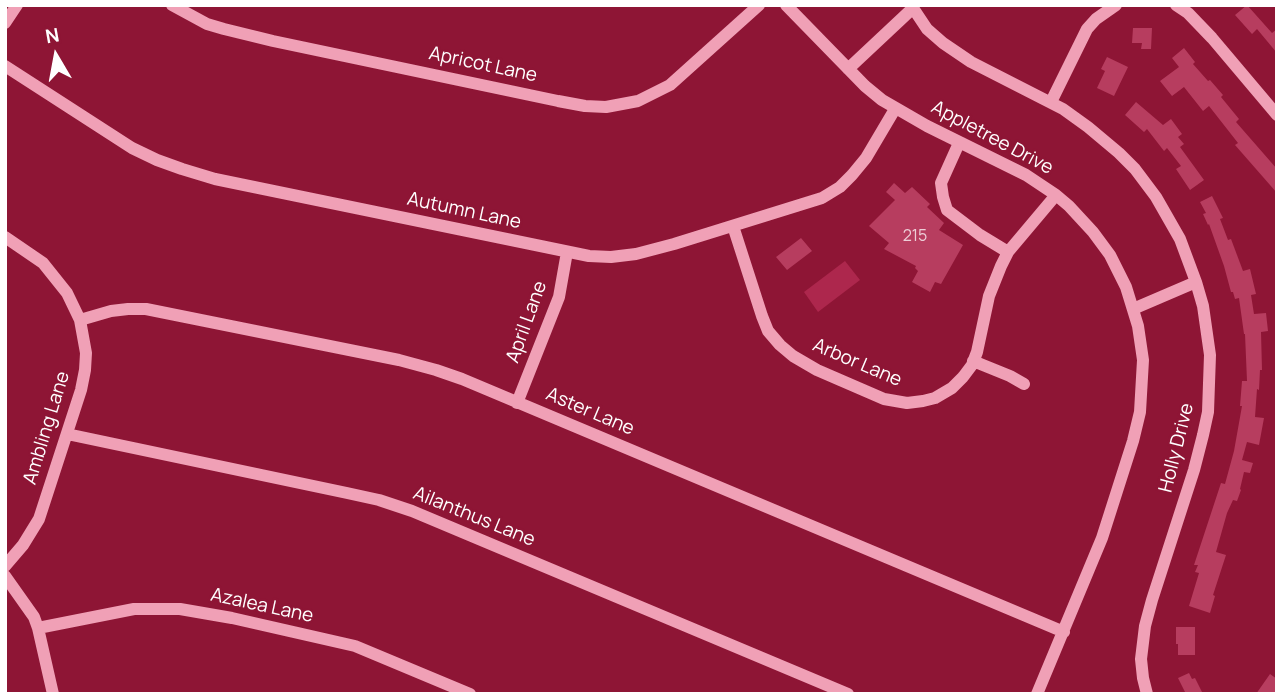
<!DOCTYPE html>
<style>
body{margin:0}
#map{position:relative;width:1282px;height:699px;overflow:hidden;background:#8e1535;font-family:Manrope,sans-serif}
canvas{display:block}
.frame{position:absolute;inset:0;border:7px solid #fff;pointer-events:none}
.north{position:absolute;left:21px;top:21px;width:70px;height:70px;-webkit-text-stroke:5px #8e1535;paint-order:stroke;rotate:350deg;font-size:19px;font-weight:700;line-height:28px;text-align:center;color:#fff}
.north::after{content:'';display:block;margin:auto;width:24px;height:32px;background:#fff;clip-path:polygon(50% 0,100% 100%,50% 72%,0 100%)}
</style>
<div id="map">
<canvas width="1282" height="699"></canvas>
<div class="frame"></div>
<div class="north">N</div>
</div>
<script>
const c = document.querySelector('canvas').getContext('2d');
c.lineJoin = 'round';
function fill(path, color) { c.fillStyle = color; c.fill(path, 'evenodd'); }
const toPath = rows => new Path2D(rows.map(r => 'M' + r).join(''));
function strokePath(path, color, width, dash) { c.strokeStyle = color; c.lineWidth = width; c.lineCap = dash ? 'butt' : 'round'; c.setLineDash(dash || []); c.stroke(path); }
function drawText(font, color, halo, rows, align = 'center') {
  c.font = font + ' Manrope,sans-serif'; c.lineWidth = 5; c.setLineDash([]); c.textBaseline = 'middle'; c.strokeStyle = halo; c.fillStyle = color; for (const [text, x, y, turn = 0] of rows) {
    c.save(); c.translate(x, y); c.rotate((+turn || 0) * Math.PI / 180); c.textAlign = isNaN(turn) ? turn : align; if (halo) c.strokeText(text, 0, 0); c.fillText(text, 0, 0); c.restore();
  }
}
fill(toPath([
 [845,261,860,280,818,312,804,292]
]), '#ad274d');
fill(toPath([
 [1247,5,1272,33,1277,29,1277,53,1257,29,1252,34,1235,15],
 [1133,28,1152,28,1151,49,1141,49,1142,43,1132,43],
 [1184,48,1195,62,1193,64,1208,81,1210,80,1223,95,1221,97,1239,119,1236,122,1277,169,1277,193,1235,145,1238,143,1209,106,1203,111,1184,87,1172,96,1160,81,1179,67,1172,58],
 [1107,57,1128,67,1114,96,1097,88,1105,71,1101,69],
 [1136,102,1163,125,1171,119,1182,134,1178,137,1184,144,1180,147,1204,180,1190,190,1176,169,1181,166,1167,148,1164,151,1147,129,1144,132,1125,115],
 [894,183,905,193,912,187,930,204,927,207,944,223,939,230,963,245,941,284,935,282,930,292,912,282,918,271,915,268,916,266,884,249,889,243,869,226,895,200,886,192],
 [1212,196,1223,218,1220,219,1228,240,1231,239,1243,271,1250,269,1256,294,1251,295,1254,314,1266,313,1268,331,1261,332,1262,370,1260,370,1259,390,1257,389,1255,417,1264,418,1259,445,1247,442,1242,460,1253,463,1250,473,1244,472,1240,489,1241,490,1237,501,1233,500,1227,513,1216,552,1226,555,1213,595,1215,596,1210,613,1189,606,1199,573,1195,572,1198,565,1194,565,1221,483,1225,484,1234,451,1242,406,1240,406,1242,381,1247,381,1245,334,1244,334,1239,298,1235,299,1233,292,1231,292,1224,266,1209,224,1208,225,1203,214,1206,213,1200,202],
 [801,238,812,251,787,270,776,257],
 [1176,627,1195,627,1195,655,1178,655,1178,644,1176,644],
 [1189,673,1192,679,1195,678,1203,694,1186,694,1178,678],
 [1270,674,1277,679,1277,694,1256,694]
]), '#b73d5f');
strokePath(toPath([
 [172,5,207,24,224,29,273,41,558,101,585,106,606,107,638,101,670,85,759,5],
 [786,5,865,86,882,100,927,126,1026,175,1056,195,1069,206,1093,232,1110,255,1126,287,1138,326,1143,360,1140,412,1133,441,1102,538,1037,694],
 [911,5,927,29,943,43,971,62,1063,109,1088,127,1119,153,1135,169,1156,197,1180,239,1196,282,1203,306,1210,355,1208,412,1203,435,1194,470,1152,600,1145,626,1141,659,1143,678,1147,694],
 [1176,5,1188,13,1212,38,1277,115],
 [5,23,17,5],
 [5,66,132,148,157,160,182,169,215,179,589,256,611,257,636,254,674,244,822,198,840,187,852,175,866,158,895,109],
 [848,69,912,9],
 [1051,102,1087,29,1096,19,1116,5],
 [959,143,941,183,943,197,947,210,980,235,1008,252],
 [733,226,762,316,768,331,780,345,793,356,817,370,884,399,907,403,923,401,935,398,952,388,963,377,972,365,977,352,989,296,1001,266,1008,252,1056,195],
 [5,237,43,263,67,293,80,320,86,353,85,370,81,390,39,519,23,545,5,566],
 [1133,309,1196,282],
 [80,320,111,311,128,309,146,309,399,360,436,370,462,379,1064,632],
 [973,361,1010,376,1024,384],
 [517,403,559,297,567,252],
 [67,434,347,493,379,500,412,511,848,694],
 [5,576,34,617,38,628,53,694],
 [38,628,134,609,180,609,232,618,355,646,470,694]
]), '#f0a0b6', 12);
drawText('16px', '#edced7', null, [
 ["215",915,237]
]);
drawText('19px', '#fff', '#8e1535', [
 ["Apricot Lane",483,65,12],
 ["Appletree Drive",992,138,28],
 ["Autumn Lane",464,211,12],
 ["April Lane",527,322,-70],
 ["Arbor Lane",857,363,23],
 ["Aster Lane",590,412,23],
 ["Ambling Lane",47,428,-73],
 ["Holly Drive",1177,448,-76],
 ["Ailanthus Lane",474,517,22],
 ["Azalea Lane",262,606,12]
]);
</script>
